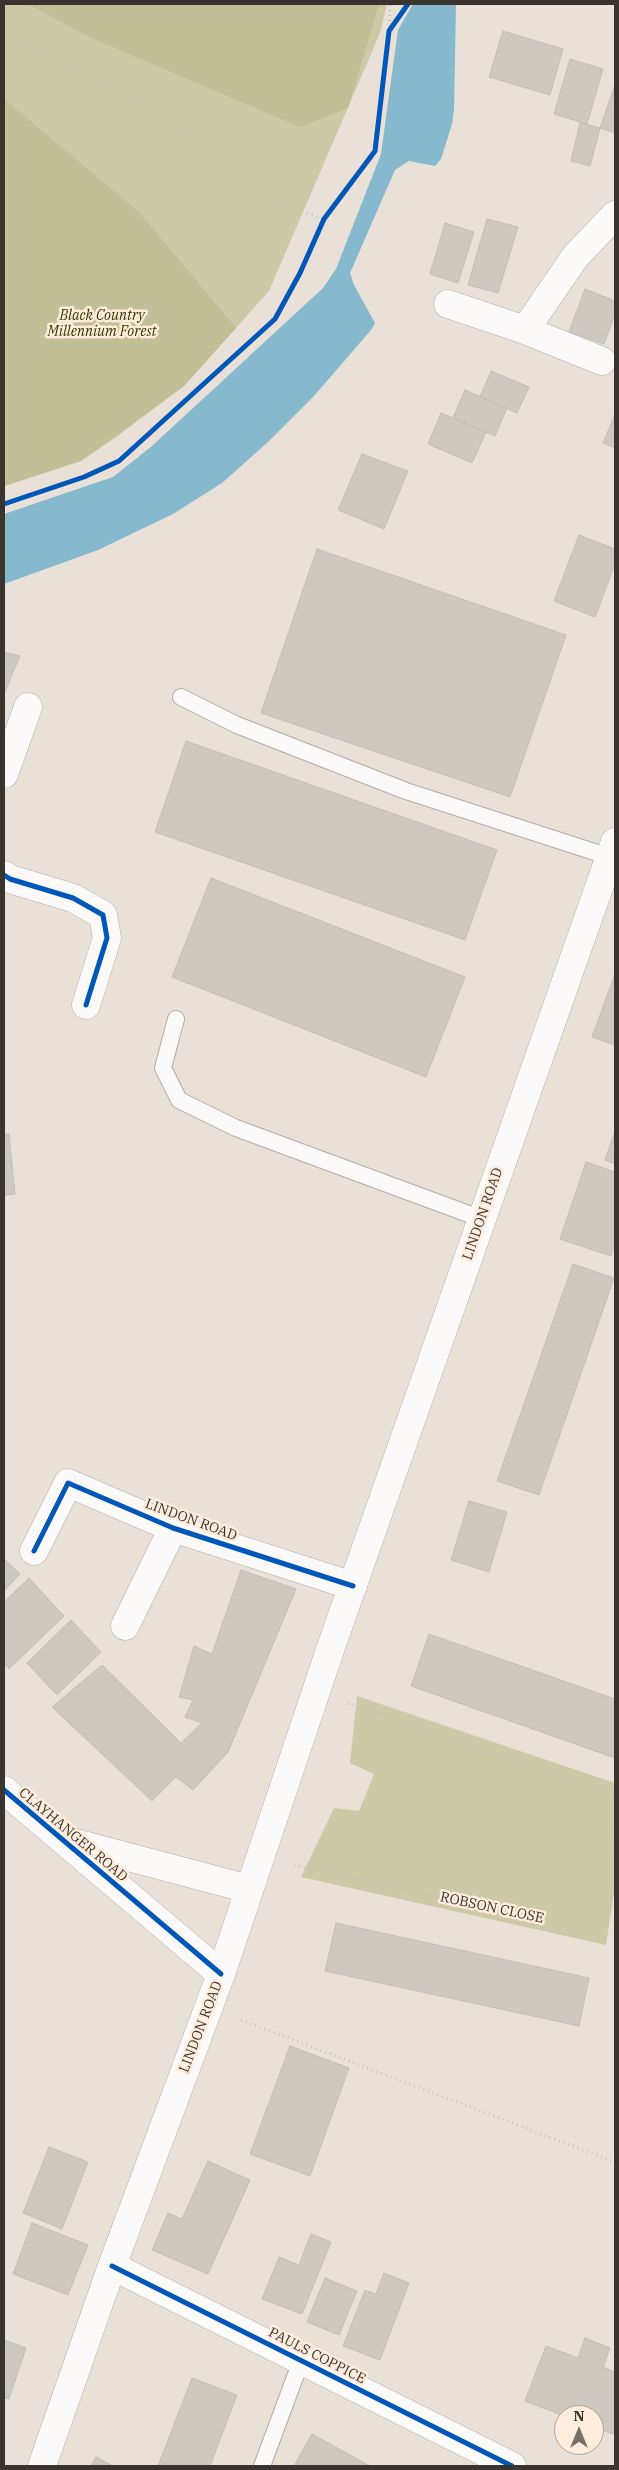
<!DOCTYPE html>
<style>
body{margin:0}
#map{position:relative;width:619px;height:2470px;overflow:hidden;background:#e9e0d7;font-family:"IBM Plex Serif",serif}
canvas{display:block}
.frame{position:absolute;inset:0;border:5px solid #3a342e;pointer-events:none}
.north{position:absolute;left:554px;top:2405px;width:50px;height:50px;box-sizing:border-box;background:#feeddd;border:1px solid #b0a397;border-radius:50%;rotate:0deg;font-size:14px;font-weight:700;line-height:20px;text-align:center;color:#3a342e}
.north::after{content:'';display:block;margin:auto;width:18px;height:22px;background:#777069;clip-path:polygon(50% 0,100% 100%,50% 72%,0 100%)}
</style>
<div id="map">
<canvas width="619" height="2470"></canvas>
<div class="frame"></div>
<div class="north">N</div>
</div>
<script>
const c = document.querySelector('canvas').getContext('2d');
c.lineJoin = 'round';
function fill(path, color) { c.fillStyle = color; c.fill(path, 'evenodd'); }
const toPath = rows => new Path2D(rows.map(r => 'M' + r).join(''));
function strokePath(path, color, width, dash) { c.strokeStyle = color; c.lineWidth = width; c.lineCap = dash ? 'butt' : 'round'; c.setLineDash(dash || []); c.stroke(path); }
function drawText(font, color, halo, rows, align = 'center') {
  c.font = font + ' "IBM Plex Serif",serif'; c.lineWidth = 5; c.setLineDash([]); c.textBaseline = 'middle'; c.strokeStyle = halo; c.fillStyle = color; for (const [text, x, y, turn = 0] of rows) {
    c.save(); c.translate(x, y); c.rotate((+turn || 0) * Math.PI / 180); c.textAlign = isNaN(turn) ? turn : align; if (halo) c.strokeText(text, 0, 0); c.fillText(text, 0, 0); c.restore();
  }
}
fill(toPath([
 [4,4,387,4,380,33,269,291,184,386,115,438,81,461,4,486],
 [357,1696,615,1783,615,1885,606,1945,301,1877,334,1808,359,1811,374,1774,350,1763]
]), '#cbc9a6');
fill(toPath([
 [28,4,379,4,348,108,300,127,89,37],
 [4,99,139,212,236,328,184,386,81,461,4,486]
]), '#c1bf96');
fill(toPath([
 [413,4,456,4,454,110,452,124,441,159,435,166,409,161,395,170,350,273,354,285,375,323,371,330,314,396,268,442,222,483,173,514,98,550,4,584,4,514,113,477,152,446,323,288,336,269,381,154,398,30]
]), '#86b9cd');
const building = toPath([
 [503,31,563,49,550,95,489,77,503,31],
 [570,59,603,69,587,124,554,114,570,59],
 [615,85,615,133,600,128,615,85],
 [580,123,600,128,590,166,571,161,580,123],
 [487,219,518,227,498,293,468,285,487,219],
 [445,223,474,232,458,283,430,274,445,223],
 [585,289,615,301,615,314,604,344,569,332,585,289],
 [491,371,529,387,517,413,480,397,491,371],
 [465,390,507,408,495,436,453,418,465,390],
 [441,413,486,432,472,463,428,444,441,413],
 [615,414,615,448,603,443,615,414],
 [362,454,408,471,384,529,338,510,362,454],
 [579,535,615,549,615,564,595,617,554,601,579,535],
 [317,549,566,635,510,797,261,713,317,549],
 [4,652,20,656,4,694,4,652],
 [186,741,497,850,465,940,155,832,186,741],
 [211,878,465,977,426,1077,172,977,211,878],
 [615,974,615,1045,592,1037,615,974],
 [615,1131,615,1164,605,1160,615,1131],
 [9,1134,15,1194,4,1195,4,1135,9,1134],
 [586,1162,615,1172,615,1244,611,1256,560,1239,586,1162],
 [573,1264,614,1278,539,1495,497,1481,573,1264],
 [469,1501,507,1512,489,1572,451,1560,469,1501],
 [4,1559,20,1574,4,1591,4,1559],
 [241,1570,296,1589,228,1752,193,1790,176,1777,152,1801,52,1707,102,1665,181,1743,202,1723,185,1717,193,1700,179,1697,194,1646,212,1654,241,1570],
 [29,1578,64,1616,9,1669,4,1663,4,1602,29,1578],
 [71,1620,101,1652,57,1695,27,1663,71,1620],
 [429,1634,615,1699,615,1758,411,1686,429,1634],
 [336,1923,589,1978,579,2026,325,1971,336,1923],
 [290,2046,349,2068,310,2176,250,2154,290,2046],
 [49,2147,88,2162,62,2229,23,2213,49,2147],
 [208,2161,250,2180,208,2274,152,2250,168,2213,182,2219,208,2161],
 [32,2223,88,2245,68,2295,13,2274,32,2223],
 [311,2234,331,2242,302,2314,262,2299,279,2257,299,2265,311,2234],
 [384,2273,409,2283,380,2360,343,2346,365,2290,376,2294,384,2273],
 [325,2278,357,2291,339,2335,307,2322,325,2278],
 [585,2338,610,2348,603,2367,615,2372,615,2427,613,2434,594,2427,594,2415,564,2416,525,2401,546,2346,578,2358,585,2338],
 [4,2340,26,2348,9,2399,4,2398,4,2340],
 [192,2378,237,2395,210,2466,158,2466,192,2378],
 [312,2434,370,2466,294,2466,312,2434],
 [96,2457,113,2466,91,2466,96,2457]
]);
fill(building, '#cec8c0');
strokePath(building, '#c4bdb6', 1);
const lane = toPath([
 [181,697,237,725,406,791,610,857],
 [176,1019,163,1068,179,1100,236,1128,482,1219],
 [262,2466,301,2361]
]);
const street = toPath([
 [448,304,525,330,602,361],
 [525,330,575,257,615,215],
 [4,774,28,707],
 [4,875,10,879,73,898,103,915,107,938,86,1005],
 [34,1551,68,1483,173,1528,353,1586],
 [125,1626,173,1528],
 [112,2266,512,2466]
]);
const secondary = toPath([
 [4,1790,221,1974],
 [68,1841,249,1889],
 [42,2466,112,2266,221,1974,331,1647,615,842]
]);
strokePath(lane, '#b3aca5', 18);
strokePath(street, '#b3aca5', 29);
strokePath(secondary, '#b3aca5', 29);
strokePath(toPath([
 [389,31,390,4],
 [4,38,77,68,149,104,199,143,252,195,324,219],
 [348,1703,615,1794],
 [294,1865,600,1932,615,1807],
 [241,2020,615,2162]
]), '#c6c3bf', 3, [1, 4]);
strokePath(lane, '#fcfaf9', 16);
strokePath(street, '#fcfaf9', 28);
strokePath(secondary, '#fcfaf9', 28);
strokePath(toPath([
 [4,504,84,477,119,461,275,319,300,273,324,219,375,151,389,31,408,4],
 [4,875,10,879,73,898,103,915,107,938,86,1005],
 [34,1551,68,1483,173,1528,353,1586],
 [4,1790,221,1974],
 [112,2266,512,2466]
]), '#0057b8', 5);
drawText('italic 14px', '#373800', '#feeddd', [
 ["Black Country",102,316],
 ["Millennium Forest",102,332]
]);
drawText('14px', '#3a342e', '#feeddd', [
 ["LINDON ROAD",483,1214,-71],
 ["LINDON ROAD",191,1520,20],
 ["CLAYHANGER ROAD",73,1835,40],
 ["ROBSON CLOSE",492,1908,12],
 ["LINDON ROAD",201,2027,-69],
 ["PAULS COPPICE",317,2356,27]
]);
</script>
